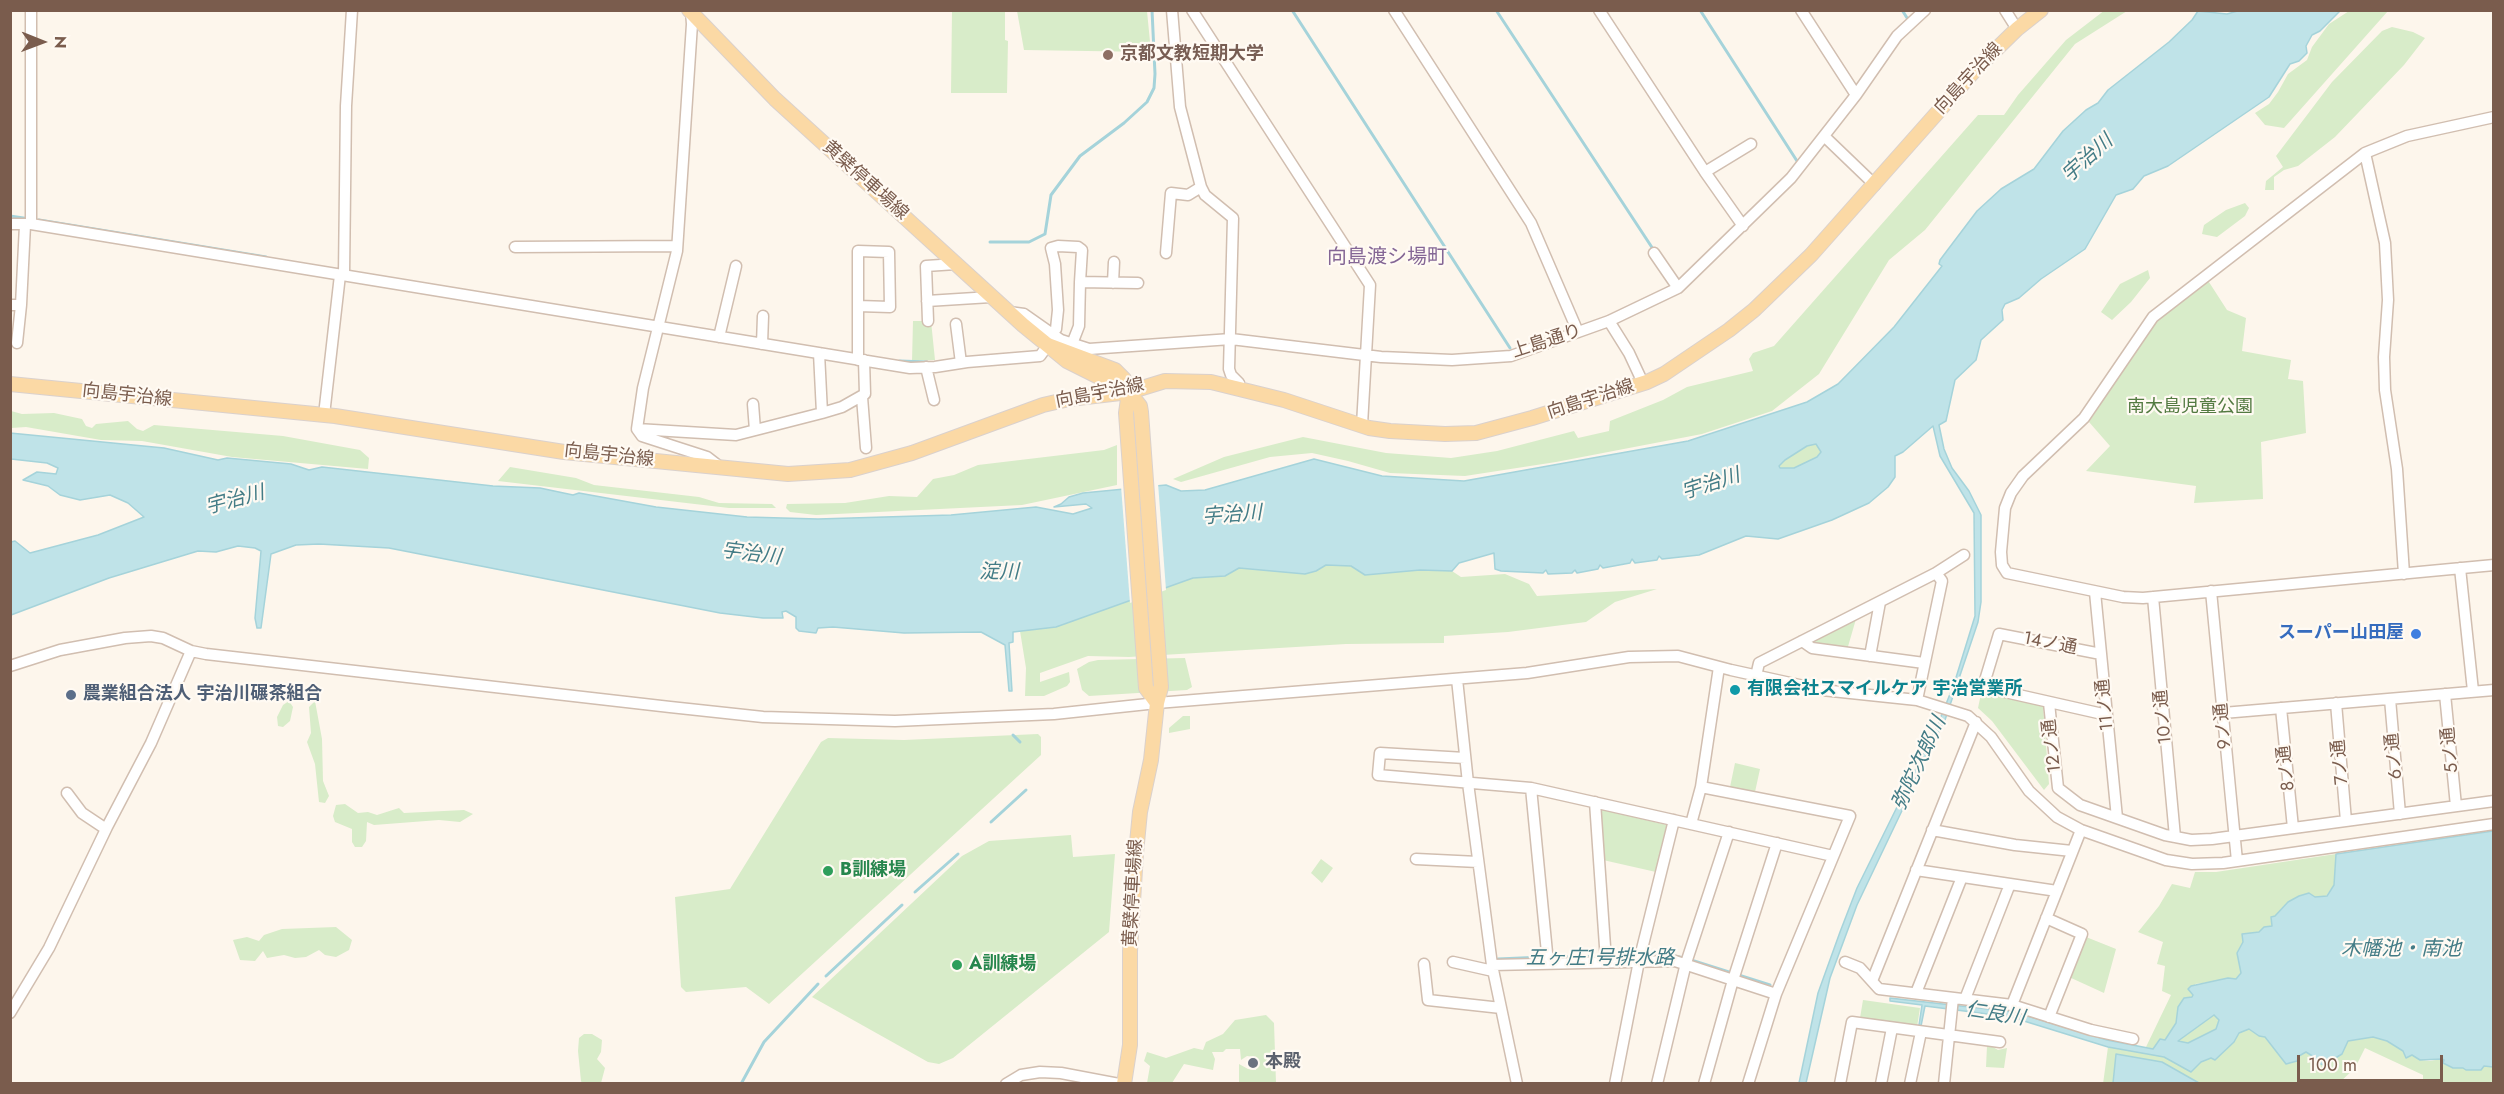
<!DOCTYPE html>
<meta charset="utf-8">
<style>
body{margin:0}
#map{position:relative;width:2504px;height:1094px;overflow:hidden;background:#fdf6ec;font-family:Jost,sans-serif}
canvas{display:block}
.frame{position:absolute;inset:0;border:12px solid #7a5c4d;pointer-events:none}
.north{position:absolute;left:12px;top:12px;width:60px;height:60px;-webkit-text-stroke:4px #fffaf3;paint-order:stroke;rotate:91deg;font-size:16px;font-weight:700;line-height:24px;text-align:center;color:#7a5c4d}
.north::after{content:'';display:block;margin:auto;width:21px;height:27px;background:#7a5c4d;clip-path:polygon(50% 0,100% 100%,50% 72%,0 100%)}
.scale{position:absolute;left:2297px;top:1055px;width:146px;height:27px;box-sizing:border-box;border:3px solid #7a5c4d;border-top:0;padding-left:8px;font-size:18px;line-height:21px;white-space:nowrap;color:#7a5c4d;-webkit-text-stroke:4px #fffaf3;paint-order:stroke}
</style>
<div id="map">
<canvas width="2504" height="1094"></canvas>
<div class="frame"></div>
<div class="north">N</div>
<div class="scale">100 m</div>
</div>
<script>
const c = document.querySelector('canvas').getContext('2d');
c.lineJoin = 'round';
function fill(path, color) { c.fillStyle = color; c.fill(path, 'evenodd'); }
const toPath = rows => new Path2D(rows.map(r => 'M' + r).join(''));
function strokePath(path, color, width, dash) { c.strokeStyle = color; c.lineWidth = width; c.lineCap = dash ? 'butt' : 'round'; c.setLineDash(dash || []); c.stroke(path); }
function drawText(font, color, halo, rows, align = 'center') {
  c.font = font + ' Jost,"Noto Sans JP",sans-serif'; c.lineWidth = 4.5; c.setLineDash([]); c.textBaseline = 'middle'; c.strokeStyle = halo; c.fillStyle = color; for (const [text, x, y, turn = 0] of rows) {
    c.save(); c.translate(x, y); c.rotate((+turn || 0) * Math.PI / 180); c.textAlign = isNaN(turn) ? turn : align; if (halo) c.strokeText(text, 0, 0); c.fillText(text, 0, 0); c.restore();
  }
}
fill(toPath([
 [2105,10,2127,11,2075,44,1925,230,1889,260,1819,374,1772,411,1702,434,1556,462,1465,476,1390,473,1348,461,1312,453,1270,457,1181,482,1173,479,1224,457,1303,437,1386,453,1451,458,1497,451,1574,431,1578,438,1609,431,1610,421,1663,400,1687,387,1753,371,1749,359,1753,353,1774,346,1978,115,2004,115,2018,95,2066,40],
 [952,11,1005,11,1005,40,1008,41,1007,93,951,93],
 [1017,11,1147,11,1151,52,1024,50],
 [2349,11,2388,11,2284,128,2265,125,2255,113,2269,104,2278,92,2288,74,2307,60,2312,47,2329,24],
 [2392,27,2413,32,2425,38,2404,65,2335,137,2298,166,2284,170,2274,177,2274,190,2265,190,2266,181,2283,167,2276,156,2332,82,2382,31],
 [2245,203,2249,208,2245,216,2217,237,2202,234,2204,225,2226,210],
 [2148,270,2150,278,2131,302,2112,320,2101,312,2120,284],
 [2207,279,2227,310,2246,318,2242,351,2291,360,2288,379,2303,381,2306,433,2261,442,2263,499,2194,503,2196,486,2086,471,2110,446,2089,422,2156,320],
 [913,321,931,321,935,360,912,361],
 [11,411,22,414,54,413,82,419,86,426,92,428,96,424,128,421,137,429,143,431,154,425,283,436,360,450,369,458,368,469,232,457,142,441,101,440,26,427,11,428],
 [1816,444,1821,452,1817,457,1794,468,1780,468,1779,466,1785,460,1807,446],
 [1117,445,1117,485,1022,505,816,515,790,512,786,508,787,504,845,503,889,496,917,497,933,479,954,475,978,465,1104,450],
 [510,467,576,478,594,485,699,497,719,503,772,504,776,508,729,508,498,481],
 [1326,565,1351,566,1365,575,1420,570,1452,571,1461,577,1505,574,1529,584,1537,596,1657,589,1615,602,1586,622,1508,632,1444,636,1444,643,1346,644,1129,657,1088,656,1040,673,1040,682,1069,672,1070,682,1067,686,1044,696,1025,696,1026,668,1020,631,1056,627,1193,578,1225,576,1239,568,1305,574,1316,571],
 [1856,619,1847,650,1815,645,1814,638],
 [1185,658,1192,687,1187,690,1089,696,1082,690,1077,669,1089,662,1098,660],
 [1982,689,2043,705,2049,784,2044,790,1992,721,1978,708],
 [289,701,293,707,290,721,283,727,278,726,277,717,283,705],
 [315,701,322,739,323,781,329,796,325,803,319,802,315,764,307,742,311,733,309,707],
 [1183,716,1190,716,1190,729,1169,733,1169,728],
 [1038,734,1041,737,1041,755,769,1004,746,987,686,992,681,987,675,897,730,889,821,742,828,738,904,740],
 [1735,763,1760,769,1755,792,1730,787],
 [345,804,358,813,368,812,377,815,399,808,404,813,464,810,473,814,460,822,439,820,374,825,367,822,366,841,362,847,355,847,352,842,352,829,335,822,333,816,336,805],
 [1603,810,1667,825,1656,872,1603,860,1599,813],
 [1071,835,1073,857,1115,854,1109,932,953,1058,939,1064,928,1062,812,997,962,856,989,841],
 [2336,854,2334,885,2326,896,2288,902,2275,916,2272,926,2259,932,2242,934,2243,942,2237,953,2241,973,2236,979,2195,984,2194,995,2192,997,2184,998,2179,1007,2176,1023,2165,1040,2160,1040,2153,1049,2146,1047,2171,995,2162,991,2165,966,2157,964,2163,942,2138,932,2159,906,2172,884,2190,888,2195,872,2216,872],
 [1321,859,1333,868,1322,883,1311,873],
 [336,927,352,940,349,950,336,957,325,955,319,950,306,957,295,958,284,955,267,958,263,951,255,961,240,960,233,940,247,937,259,941,264,935,282,929],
 [2086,937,2116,949,2104,993,2069,977],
 [1863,1000,1920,1008,1917,1027,1860,1018],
 [1266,1015,1274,1023,1276,1083,1239,1083,1239,1064,1248,1069,1256,1070,1255,1057,1247,1056,1241,1060,1240,1049,1226,1049,1223,1052,1212,1052,1215,1059,1213,1070,1184,1064,1172,1083,1147,1083,1150,1066,1144,1061,1147,1052,1166,1058,1194,1048,1203,1050,1206,1042,1223,1034,1235,1020],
 [2214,1015,2219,1020,2216,1029,2188,1043,2178,1041],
 [2249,1029,2265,1037,2287,1064,2306,1052,2324,1065,2342,1054,2348,1041,2373,1037,2387,1041,2403,1051,2405,1056,2412,1055,2421,1060,2430,1061,2442,1059,2494,1067,2493,1083,2423,1083,2423,1075,2365,1048,2355,1068,2339,1083,2103,1084,2108,1047,2164,1057,2191,1072,2201,1062,2234,1042,2239,1033],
 [584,1034,592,1034,602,1040,601,1052,597,1059,605,1068,601,1083,582,1083,581,1081,578,1051,579,1038],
 [1987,1046,1993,1047,1998,1050,2007,1048,2004,1068,1986,1067]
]), '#d8ecc9');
const water = toPath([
 [2241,10,2340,11,2320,31,2312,35,2306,46,2307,53,2299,61,2290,64,2269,97,2168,166,2144,176,2133,189,2116,195,2085,249,2041,279,2019,298,2005,304,2002,310,2003,320,1981,340,1976,360,1955,380,1946,421,1939,425,1944,449,1952,468,1969,491,1981,515,1981,602,1978,622,1945,720,1916,776,1908,798,1857,905,1830,978,1806,1083,1799,1083,1818,993,1840,932,1857,888,1938,724,1954,684,1975,616,1974,513,1940,456,1933,426,1903,452,1895,456,1895,477,1888,487,1869,503,1832,520,1778,539,1746,536,1699,555,1662,559,1659,556,1657,560,1635,563,1632,559,1630,563,1603,568,1600,565,1598,569,1577,573,1575,570,1572,573,1548,574,1546,570,1543,573,1501,571,1495,569,1494,553,1459,563,1452,571,1420,570,1365,575,1351,566,1326,565,1316,571,1305,574,1239,568,1225,576,1193,578,1056,627,1013,632,1013,642,1009,643,1012,691,1009,691,1005,645,981,632,904,633,833,627,818,628,816,633,799,631,796,628,796,617,786,611,782,612,783,618,763,618,720,613,389,548,319,544,296,545,271,554,261,628,257,628,255,618,261,551,255,548,238,546,216,552,198,551,109,578,11,615,11,542,15,541,30,553,98,535,144,517,128,503,110,495,80,500,60,495,48,486,23,480,37,472,56,474,58,468,47,463,11,459,10,433,164,448,218,460,227,458,291,464,309,470,322,467,493,486,540,488,573,495,579,493,656,507,747,517,818,519,951,515,1036,507,1073,514,1092,508,1086,504,1054,507,1061,504,1069,497,1083,493,1166,485,1181,491,1205,490,1314,459,1382,476,1464,481,1688,441,1807,402,1838,384,1894,327,1942,266,1939,264,1940,260,1977,211,2001,189,2034,169,2063,131,2086,110,2098,103,2108,90,2169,42,2192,20,2198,11,2227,14,2241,10],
 [1816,444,1821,452,1817,457,1794,468,1780,468,1779,466,1785,460,1807,446,1816,444],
 [2493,831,2493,1067,2484,1066,2481,1070,2466,1070,2463,1068,2453,1068,2443,1063,2444,1060,2442,1059,2420,1060,2412,1055,2406,1058,2403,1051,2387,1041,2373,1037,2348,1041,2342,1054,2324,1065,2314,1062,2314,1057,2306,1052,2299,1056,2297,1061,2286,1064,2265,1037,2259,1036,2249,1029,2239,1033,2234,1042,2215,1060,2211,1058,2201,1062,2191,1072,2164,1057,2108,1047,2011,1017,1925,1006,1921,1026,1919,1025,1922,1005,1890,1001,1890,998,2014,1012,2107,1040,2153,1049,2160,1039,2165,1040,2176,1023,2178,1007,2184,998,2192,997,2193,995,2188,989,2191,986,2228,978,2236,979,2241,973,2237,953,2243,942,2242,934,2259,932,2264,927,2272,926,2271,917,2275,916,2288,902,2299,896,2309,893,2315,897,2327,896,2334,885,2336,854,2493,831],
 [2214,1015,2219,1020,2216,1029,2188,1043,2178,1041,2214,1015],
 [2116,1054,2162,1062,2199,1083,2113,1083,2116,1054]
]);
fill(water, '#bfe3e8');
strokePath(water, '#a5d3da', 1.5);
fill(toPath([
 [1158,483,1166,590,1130,603,1121,486]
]), '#fdf6ec');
strokePath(toPath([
 [1292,10,1510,348],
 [1496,10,1653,249],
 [1700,10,1797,161],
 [1902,10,1909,21],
 [10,216,30,219],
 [39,220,266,257],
 [990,242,1029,242,1045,234,1051,195,1080,156,1124,123,1147,102,1154,88,1155,74,1152,10],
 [900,361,927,362],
 [1013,735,1020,742],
 [991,822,1026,790],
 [915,892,958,854],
 [1644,955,1670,955,1684,958],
 [1551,957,1637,956],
 [1498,959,1544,957],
 [1691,960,1770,985],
 [826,976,902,905],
 [741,1084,764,1042,818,984]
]), '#a5d3da', 3);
const minor = toPath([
 [31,10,31,224],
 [1172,10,1180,107,1201,187,1205,195,1233,218,1229,369,1231,375,1239,383,1238,389],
 [1192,10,1370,285,1362,425],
 [1394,10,1531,223,1578,332],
 [1599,10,1705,172,1743,226],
 [1801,10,1856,95],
 [2005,10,2017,29],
 [691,11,692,24,677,251,643,388,637,429,736,435,822,413,842,407,865,394,864,360],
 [2494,117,2407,136,2365,153,2153,317,2084,418,2023,476,2011,493,2005,508,2001,552,2002,565,2007,573,2123,597,2143,598,2494,565],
 [1824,136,1875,185],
 [2365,153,2385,243,2388,300,2384,357,2385,390,2397,469,2404,574],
 [1705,172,1751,144],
 [10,224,31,224,910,368,935,367,967,362,1040,356,1048,345],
 [515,247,677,246],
 [1166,253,1171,193,1188,195,1201,187],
 [1654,253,1678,288],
 [344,275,346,106,352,10],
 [1113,283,1114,262],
 [927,301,991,297],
 [10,305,21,305,25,225],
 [858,306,890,307,889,252,858,251,858,360],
 [1009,312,1024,314,1061,340,1089,349,1231,339,1381,357,1452,360,1511,356,1609,321,1678,288,1791,178,1856,95,1897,36,1925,10],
 [928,321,926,266,956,264],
 [1609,321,1629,353,1643,383],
 [956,324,961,363],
 [1052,334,1056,329,1058,310,1055,264,1051,248,1058,246,1078,247,1082,250,1080,282],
 [719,337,736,266],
 [17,343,21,305],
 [762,344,763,316],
 [1072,344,1079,326,1080,282,1138,283],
 [819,353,822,413],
 [926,367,934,400],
 [862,397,866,448],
 [753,404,755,430],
 [324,415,340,275],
 [637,429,642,436,707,457,720,467],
 [2460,568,2473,691],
 [1936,573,1964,555],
 [2211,591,2237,861],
 [2095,592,2117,818],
 [2153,597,2175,837],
 [1802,641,1812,648,1924,663],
 [2101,654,1999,634,1983,687,2107,715],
 [1870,656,1880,602],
 [10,666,60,650,125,638,151,636,163,638,191,651,206,654,670,707,763,717,895,721,1054,714,1157,703,1527,673,1629,657,1678,656,1731,670,1822,690,1917,700,1968,716,1991,737,2029,791,2057,817,2081,830,2166,860,2192,864,2223,863,2494,824],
 [1756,676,1759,663,1936,573,1942,581,1917,700],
 [1457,679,1468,783,1492,965,1517,1084],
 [2445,694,2456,806],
 [2390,699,2400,814],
 [2049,703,2058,788,2080,805,2165,835,2191,840,2212,839,2494,801],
 [2336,703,2346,821],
 [2281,708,2293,828],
 [2223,713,2494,690],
 [1465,758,1380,753,1378,775,1531,788,1833,856],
 [1701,787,1850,816,1776,994,1748,1084],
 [1531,788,1548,963],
 [67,793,82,813,106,829],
 [1595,802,1606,961],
 [1691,824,1701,787,1719,667],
 [1932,830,2015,845,2072,851],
 [1416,859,1478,862],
 [1916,870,2057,891],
 [2046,918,2082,934,2049,1017],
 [1453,962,1493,971],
 [1845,962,1860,968,1879,989,2012,1005,2091,1030,2133,1039],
 [1424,964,1428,1000,1501,1008],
 [1492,965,1675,961,1776,994],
 [1872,981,1976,722],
 [1916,993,1962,877],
 [1965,999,2010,884],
 [2012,1005,2081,830],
 [10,1013,49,948,107,827,151,743,191,651],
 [1006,1084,1021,1075,1040,1072,1061,1073,1119,1084],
 [1615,1084,1639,961,1674,820],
 [1657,1084,1686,963,1729,832],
 [1704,1084,1733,980,1777,843],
 [1840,1084,1852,1022,2000,1042],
 [1881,1084,1892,1028],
 [1910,1084,1921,1032],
 [1944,1084,1953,998]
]);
const major = toPath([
 [689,10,775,99,1023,325,1067,361,1129,392],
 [1048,345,1115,370,1124,379,1129,392,1140,406,1141,412,1161,687,1157,703,1151,760,1140,812,1136,853,1130,951,1130,1045,1124,1084],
 [10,384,335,416,564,452,788,474,850,470,912,453,1043,405,1069,399,1129,392,1165,381,1211,382,1284,400,1369,428,1390,431,1445,434,1476,433,1532,418,1647,382,1664,374,1729,330,1754,310,1811,255,1976,69,2017,29,2041,10],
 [1129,392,1126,413,1146,688,1157,703]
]);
strokePath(minor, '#d1beb0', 13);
strokePath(major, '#dad1cd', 16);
strokePath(minor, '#fff', 10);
strokePath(major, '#fbd9a5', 14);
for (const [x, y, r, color] of [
 [1108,55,6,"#8d6e63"],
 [2416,634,6,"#3f7fe0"],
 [1735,690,6,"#0f9aa8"],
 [71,695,6,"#5c6f8a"],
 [828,871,6,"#2e9e5b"],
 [957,965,6,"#2e9e5b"],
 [1253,1063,6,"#6b7280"]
]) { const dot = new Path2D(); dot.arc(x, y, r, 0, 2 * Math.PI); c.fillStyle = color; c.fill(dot); strokePath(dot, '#fffaf3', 2); }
drawText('bold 18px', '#785e54', '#fffaf3', [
 ["京都文教短期大学",1120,55]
], 'left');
drawText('18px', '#7a5c4d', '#fffaf3', [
 ["向島宇治線",1969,79,-47],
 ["黄檗停車場線",865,181,42],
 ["上島通り",1547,342,-18],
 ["向島宇治線",1100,394,-11],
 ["向島宇治線",127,396,6],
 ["向島宇治線",1591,400,-18],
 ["向島宇治線",609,456,6],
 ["14ノ通",2050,644,11],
 ["11ノ通",2106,705,-95],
 ["10ノ通",2164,717,-95],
 ["9ノ通",2224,726,-95],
 ["12ノ通",2053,746,-96],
 ["5ノ通",2451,750,-95],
 ["6ノ通",2395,756,-95],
 ["7ノ通",2341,762,-95],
 ["8ノ通",2287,768,-96],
 ["黄檗停車場線",1134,893,-87]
]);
drawText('18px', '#537a41', '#fffaf3', [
 ["南大島児童公園",2190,408]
]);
drawText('bold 18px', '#366cbe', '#fffaf3', [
 ["スーパー山田屋",2404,634]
], 'right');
drawText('bold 18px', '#0d838f', '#fffaf3', [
 ["有限会社スマイルケア 宇治営業所",1747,690]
], 'left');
drawText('bold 18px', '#4e5e75', '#fffaf3', [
 ["農業組合法人 宇治川碾茶組合",83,695]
], 'left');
drawText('bold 18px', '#27864d', '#fffaf3', [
 ["B訓練場",840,871],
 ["A訓練場",969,965]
], 'left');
drawText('bold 18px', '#5b616d', '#fffaf3', [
 ["本殿",1265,1063]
], 'left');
drawText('italic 20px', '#437c86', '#fffaf3', [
 ["宇治川",2088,159,-42],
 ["宇治川",1711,485,-18],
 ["宇治川",235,501,-15],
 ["宇治川",1232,516,-4],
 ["宇治川",751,555,7],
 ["淀川",999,573],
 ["弥陀次郎川",1920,764,-65],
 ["木幡池・南池",2401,950],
 ["五ヶ庄1号排水路",1600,959],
 ["仁良川",1995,1015,9]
]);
drawText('20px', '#846695', '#fffaf3', [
 ["向島渡シ場町",1387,258]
]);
</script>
